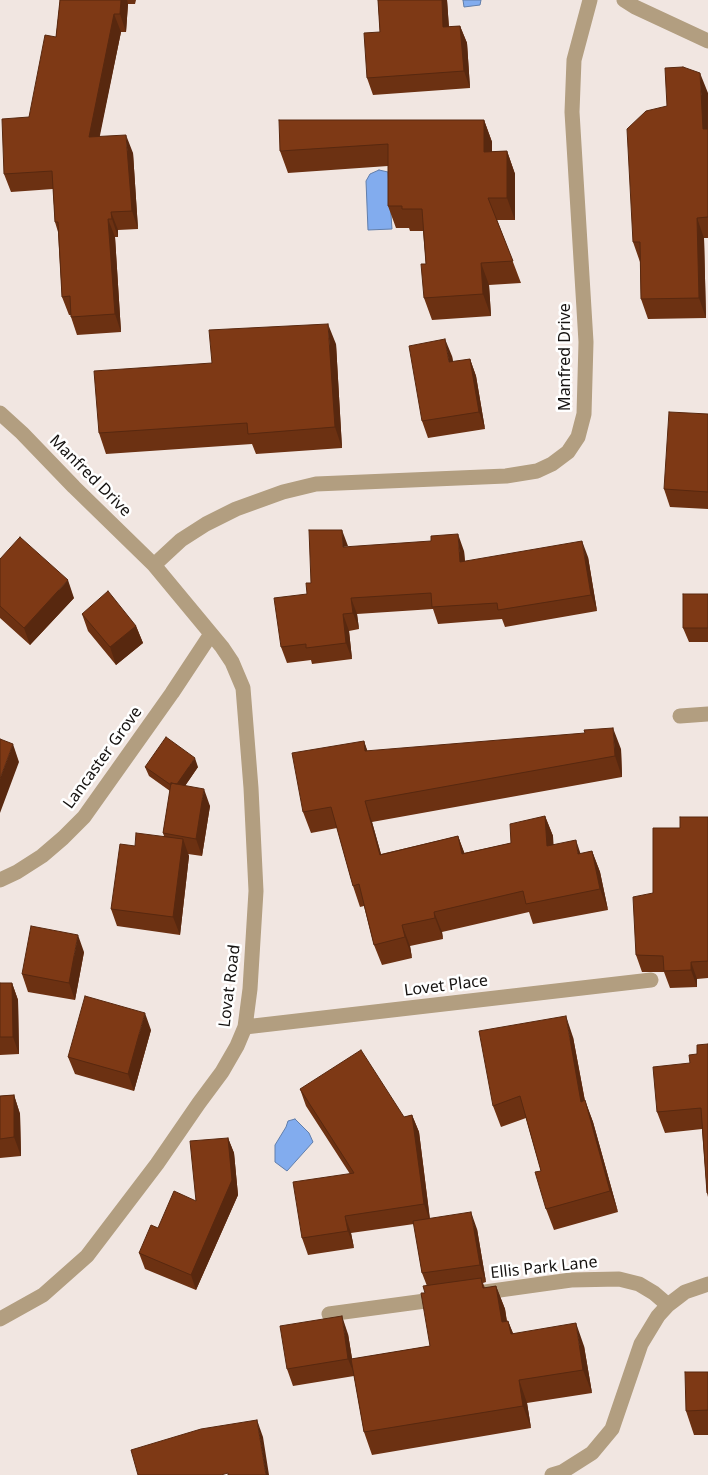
<!DOCTYPE html>
<style>
body{margin:0}
canvas{display:block;background:#f1e6e1}
</style>
<canvas width="708" height="1475"></canvas>
<script>
const c = document.querySelector('canvas').getContext('2d');
c.lineJoin = 'round';
function fill(path, color) { c.fillStyle = color; c.fill(path, 'evenodd'); }
const toPath = rows => new Path2D(rows.map(r => 'M' + r).join(''));
function strokePath(path, color, width, dash) { c.strokeStyle = color; c.lineWidth = width; c.lineCap = dash ? 'butt' : 'round'; c.setLineDash(dash || []); c.stroke(path); }
function drawText(font, color, halo, rows, align = 'center') {
  c.font = font + ' "Noto Sans",sans-serif'; c.lineWidth = 5; c.setLineDash([]); c.textBaseline = 'middle'; c.strokeStyle = halo; c.fillStyle = color; for (const [text, x, y, turn = 0] of rows) {
    c.save(); c.translate(x, y); c.rotate((+turn || 0) * Math.PI / 180); c.textAlign = isNaN(turn) ? turn : align; if (halo) c.strokeText(text, 0, 0); c.fillText(text, 0, 0); c.restore();
  }
}
const water = toPath([
 [463,0,481,0,480,5,464,7,463,0],
 [379,170,388,172,392,229,368,230,366,181,370,174,379,170],
 [295,1119,309,1133,313,1142,287,1171,275,1162,275,1145,286,1127,288,1121,295,1119]
]);
fill(water, '#82acee');
strokePath(water, '#617eab', 1);
strokePath(toPath([
 [624,0,635,7,708,41],
 [0,413,22,433,74,487,154,565,222,647,232,662,243,688,251,788,256,891,250,989,245,1027,237,1046,222,1072,199,1103,157,1164,87,1256,43,1295,0,1319],
 [154,565,181,540,206,524,236,509,283,492,316,484,506,476,537,471,552,464,568,452,578,437,584,414,586,342,572,112,574,60,590,0],
 [680,716,708,714],
 [0,880,17,872,42,856,63,838,84,817,172,693,211,634],
 [245,1027,651,980],
 [478,1293,571,1280,619,1279,639,1284,654,1293,668,1305],
 [329,1314,440,1299],
 [552,1475,562,1472,592,1453,612,1429,641,1344,658,1316,668,1305,685,1292,708,1284]
]), '#b29e80', 15);
fill(toPath([
 [60,0,136,0,135,4,128,4,126,32,121,32,99,137,133,153,138,229,118,230,118,237,115,237,121,332,77,335,71,317,71,315,69,315,62,297,58,232,55,222,53,189,11,192,4,174,29,117,56,37],
 [378,0,447,0,449,27,460,26,467,43,470,88,373,95,367,78,380,32],
 [708,93,708,238,704,238,706,318,648,319,641,299,640,262,633,242,667,106],
 [484,120,492,142,492,152,507,151,515,174,515,220,497,220,521,283,489,285,491,316,432,320,424,298,426,264,423,231,410,231,409,228,396,228,388,206,388,166,288,173,280,151],
 [336,344,342,448,256,454,252,444,106,454,99,433,212,363],
 [452,356,453,362,470,359,476,376,485,429,428,438,422,421],
 [708,414,708,509,670,507,664,489],
 [464,551,465,561,588,557,597,611,505,627,502,619,438,624,433,609,357,614,359,629,349,631,352,659,312,664,311,660,287,663,281,647,307,594,311,583],
 [0,559,74,598,30,645,0,618],
 [708,594,708,642,689,642,683,628],
 [82,614,136,626,143,643,116,665,88,631],
 [364,741,367,751,621,749,622,777,372,822,381,854,458,836,464,853,511,843,545,816,553,836,553,844,580,854,592,851,600,872,608,910,533,924,529,912,442,932,443,939,410,946,412,958,382,965,374,945,364,906,360,907,353,886,337,828,311,833,303,812],
 [145,767,198,767,185,786,210,806,202,856,188,854,189,856,180,935,117,926,111,909,135,846,164,836,163,833,170,791,149,776],
 [708,817,708,978,697,979,697,987,670,988,664,972,642,972,636,955,653,893,680,828],
 [84,952,75,1000,28,992,22,974],
 [0,983,12,983,18,1000,19,1054,0,1055],
 [151,1030,134,1091,75,1074,68,1057],
 [573,1037,585,1101,593,1122,618,1212,554,1230,546,1209,541,1171,526,1118,501,1127,493,1106],
 [708,1044,708,1197,707,1193,702,1129,665,1133,657,1112,690,1063,697,1054],
 [300,1089,404,1117,412,1115,419,1132,430,1219,477,1229,486,1282,483,1283,485,1288,496,1286,505,1309,507,1321,508,1321,513,1333,584,1346,592,1393,527,1403,531,1428,372,1455,364,1432,354,1376,293,1386,287,1369,348,1334,352,1359,430,1346,425,1293,427,1286,422,1273,414,1224,351,1233,354,1248,308,1255,302,1238,350,1174,306,1106],
 [14,1095,20,1114,21,1156,0,1158,0,1096],
 [228,1138,234,1153,238,1195,196,1290,145,1269,139,1253,158,1228,196,1201],
 [708,1372,708,1435,694,1435,686,1411]
]), '#6c3112');
fill(toPath([
 [121,0,127,0,128,4,126,32,120,14],
 [442,0,447,0,450,44,443,27],
 [114,14,121,32,96,155,89,137],
 [460,26,467,43,470,88,464,71],
 [700,73,708,93,708,143,703,129],
 [484,120,492,142,492,174,484,152],
 [126,135,133,153,138,229,132,211],
 [507,151,515,174,515,220,507,198],
 [111,212,118,230,118,237,112,219],
 [697,218,704,238,706,318,699,298],
 [108,219,115,237,121,332,115,314],
 [481,263,489,285,491,316,483,294],
 [328,324,336,344,342,448,335,427],
 [445,339,452,356,456,379,449,362],
 [470,359,476,376,485,429,479,412],
 [342,530,348,546,343,547],
 [458,534,464,551,466,578,460,562],
 [582,541,588,557,597,611,591,595],
 [68,580,74,598,30,645,24,628],
 [351,598,357,614,359,629,353,613],
 [343,614,349,631,352,659,346,643],
 [136,626,143,643,116,665,110,647],
 [613,728,621,749,622,777,615,756],
 [364,741,371,761,365,751],
 [13,744,19,762,0,813,0,779],
 [195,758,198,767,178,796,174,787],
 [204,789,210,806,202,856,196,839],
 [365,801,372,822,387,876,380,855],
 [545,816,553,836,555,866,547,846],
 [458,836,466,857,462,854],
 [183,839,189,856,180,935,173,917],
 [576,840,583,861,578,854],
 [592,851,600,872,608,910,600,889],
 [434,912,442,932,443,939,435,918],
 [402,925,410,946,412,958,405,937],
 [78,935,84,952,75,1000,69,983],
 [691,962,697,979,697,987,691,970],
 [12,983,18,1000,19,1054,13,1037],
 [145,1013,151,1030,134,1091,128,1074],
 [566,1016,573,1037,589,1123,581,1102],
 [14,1095,20,1114,21,1156,14,1137],
 [585,1100,593,1122,618,1212,610,1191],
 [412,1115,419,1132,430,1221,424,1204],
 [228,1138,234,1153,238,1195,196,1290,191,1275],
 [471,1212,477,1229,486,1282,480,1265],
 [345,1216,351,1233,354,1248,348,1231],
 [496,1286,505,1309,510,1345,502,1322],
 [342,1316,348,1334,355,1376,348,1359],
 [508,1321,517,1344,511,1334],
 [576,1323,584,1346,592,1393,583,1370],
 [519,1380,527,1403,531,1428,523,1406],
 [257,1420,263,1437,269,1475,266,1475]
]), '#58280f');
const building = toPath([
 [60,0,121,0,120,14,114,14,89,137,126,135,132,211,111,212,112,219,108,219,115,314,71,317,70,296,62,297,58,222,55,222,52,171,4,174,2,119,29,117,45,35,56,37,60,0],
 [378,0,442,0,443,27,460,26,464,71,367,78,364,33,380,32,378,0],
 [683,67,700,73,703,129,708,129,708,217,697,218,699,298,641,299,640,242,633,242,627,129,646,111,667,106,665,68,683,67],
 [279,120,484,120,484,152,507,151,507,198,488,198,513,261,481,263,483,294,424,298,421,264,426,264,422,209,402,209,402,206,388,206,388,144,280,151,279,120],
 [328,324,335,427,248,434,247,423,99,433,94,371,212,363,209,330,328,324],
 [445,339,449,362,470,359,479,412,422,421,409,346,445,339],
 [669,412,708,414,708,492,664,489,669,412],
 [309,530,342,530,343,547,431,541,431,536,458,534,460,562,582,541,591,595,498,610,497,603,432,607,431,593,351,598,353,613,343,614,346,643,306,648,306,644,281,647,274,598,307,594,306,583,311,583,309,530],
 [20,537,68,580,24,628,0,606,0,559,20,537],
 [108,591,136,626,110,647,82,614,108,591],
 [683,594,708,594,708,628,683,628,683,594],
 [613,728,615,756,365,801,380,855,458,836,462,854,511,843,510,824,545,816,547,846,576,840,578,854,592,851,600,889,526,904,523,891,434,912,435,918,402,925,405,937,374,945,359,884,353,886,331,807,303,812,292,753,364,741,365,751,585,733,584,730,613,728],
 [166,737,195,758,177,784,171,783,171,785,145,767,166,737],
 [0,739,13,744,0,779,0,739],
 [171,783,204,789,196,839,163,833,171,783],
 [680,817,708,817,708,961,691,962,691,970,664,971,663,956,636,955,633,897,653,893,653,828,680,828,680,817],
 [136,833,183,839,173,917,111,909,120,844,135,846,136,833],
 [31,926,78,935,69,983,22,974,31,926],
 [0,983,12,983,13,1037,0,1037,0,983],
 [85,996,145,1013,128,1074,68,1057,85,996],
 [566,1016,581,1102,585,1100,610,1191,546,1209,535,1172,541,1171,520,1096,493,1106,479,1031,566,1016],
 [708,1044,708,1193,707,1193,701,1108,657,1112,653,1067,690,1063,689,1055,697,1054,697,1045,708,1044],
 [361,1050,404,1117,412,1115,424,1204,345,1216,348,1231,302,1238,293,1182,354,1173,300,1089,361,1050],
 [14,1095,14,1137,0,1139,0,1096,14,1095],
 [228,1138,232,1180,191,1275,139,1253,151,1225,158,1228,174,1191,196,1201,190,1141,228,1138],
 [471,1212,480,1265,422,1273,413,1221,471,1212],
 [481,1278,483,1288,496,1286,502,1322,508,1321,511,1334,576,1323,583,1370,519,1380,523,1406,364,1432,351,1359,430,1346,421,1293,425,1293,423,1286,481,1278],
 [342,1316,348,1359,287,1369,280,1326,342,1316],
 [685,1372,708,1372,708,1410,686,1411,685,1372],
 [257,1420,266,1475,228,1475,228,1473,221,1475,138,1475,131,1450,201,1429,257,1420]
]);
fill(building, '#7e3915');
strokePath(building, '#58280f', 1);
drawText('16px', '#151210', '#fff', [
 ["Manfred Drive",565,357,-90],
 ["Manfred Drive",90,476,45],
 ["Lancaster Grove",103,758,-54],
 ["Lovat Road",230,986,-83],
 ["Lovet Place",446,986,-7],
 ["Ellis Park Lane",544,1268,-6]
]);
</script>
